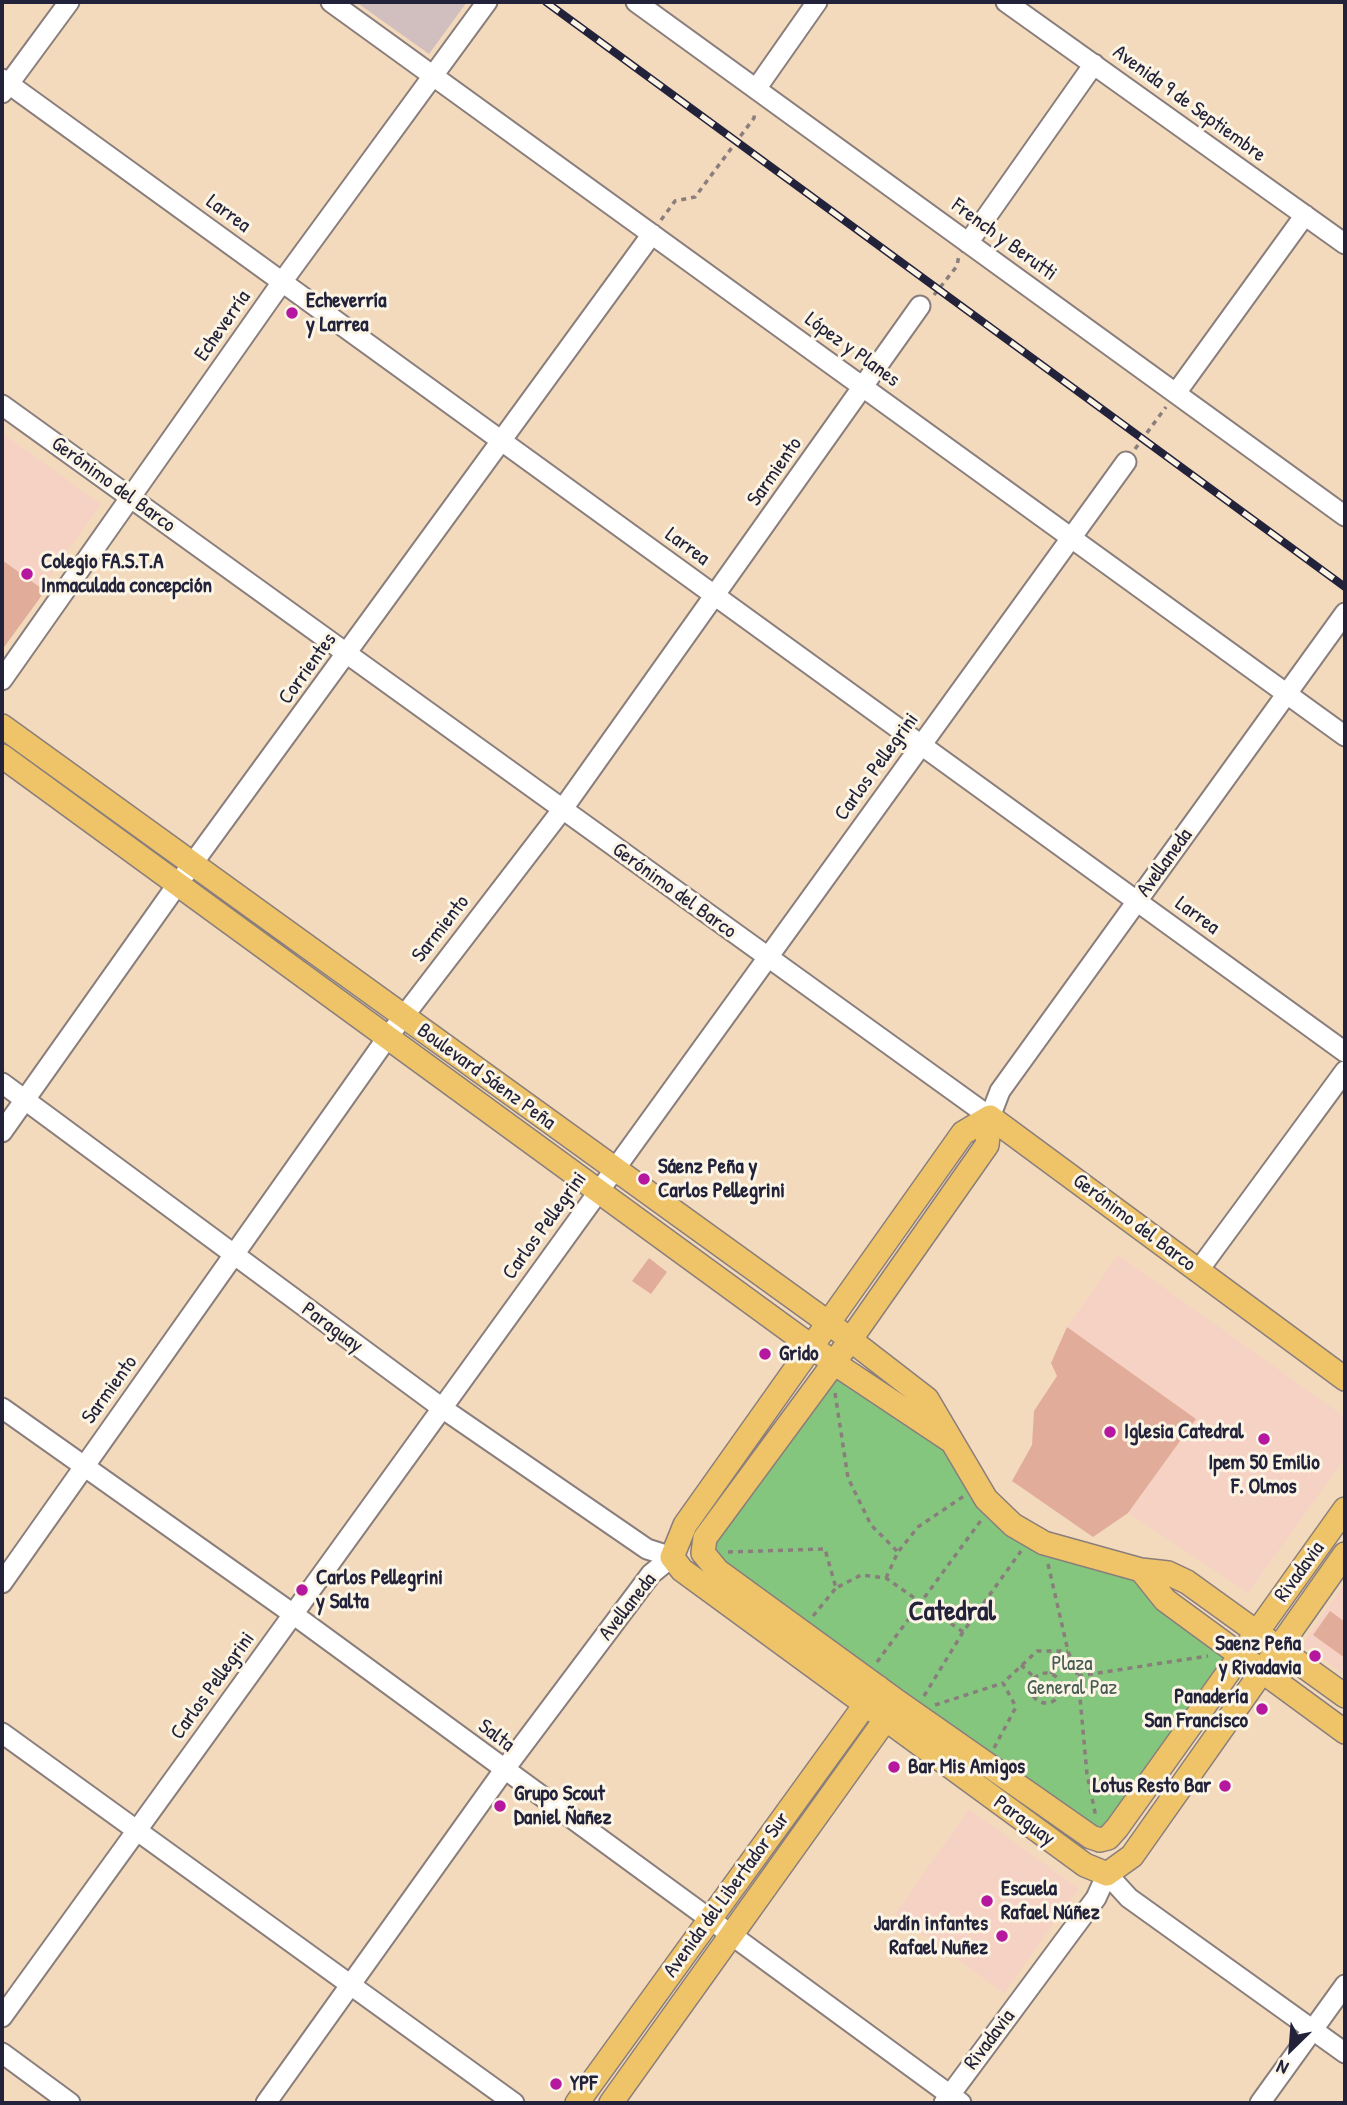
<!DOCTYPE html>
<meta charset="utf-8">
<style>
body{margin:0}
#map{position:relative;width:1347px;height:2105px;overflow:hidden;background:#f3dabc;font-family:"Patrick Hand",sans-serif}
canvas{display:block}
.frame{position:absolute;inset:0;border:4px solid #22223b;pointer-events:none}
.north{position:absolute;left:1256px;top:2014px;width:70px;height:70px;-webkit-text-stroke:5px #fcf5e5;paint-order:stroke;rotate:205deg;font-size:19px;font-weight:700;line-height:28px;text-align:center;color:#22223b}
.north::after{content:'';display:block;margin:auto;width:24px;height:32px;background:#22223b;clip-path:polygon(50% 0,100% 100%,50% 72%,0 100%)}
</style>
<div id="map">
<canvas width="1347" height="2105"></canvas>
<div class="frame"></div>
<div class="north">N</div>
</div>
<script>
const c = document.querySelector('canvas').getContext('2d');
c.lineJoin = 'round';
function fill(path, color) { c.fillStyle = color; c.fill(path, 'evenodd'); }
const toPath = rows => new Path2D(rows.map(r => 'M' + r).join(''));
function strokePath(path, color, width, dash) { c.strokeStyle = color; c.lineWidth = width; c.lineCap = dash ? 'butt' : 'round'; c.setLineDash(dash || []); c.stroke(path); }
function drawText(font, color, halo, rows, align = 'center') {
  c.font = font + ' "Patrick Hand",sans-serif'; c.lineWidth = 6; c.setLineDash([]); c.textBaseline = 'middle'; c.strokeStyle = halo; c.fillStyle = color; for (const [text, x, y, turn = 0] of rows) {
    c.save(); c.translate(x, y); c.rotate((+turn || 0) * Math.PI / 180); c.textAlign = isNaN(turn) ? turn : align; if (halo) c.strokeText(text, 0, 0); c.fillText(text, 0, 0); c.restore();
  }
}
fill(toPath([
 [2,433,101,504,2,644],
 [1118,1255,1345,1417,1345,1458,1248,1593,1128,1513,1196,1419,1067,1327],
 [1345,1583,1345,1675,1302,1644],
 [969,1809,1079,1889,1004,1993,895,1914]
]), '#f6d2c5');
fill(toPath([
 [356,2,467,2,429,54]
]), '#d1bfbf');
fill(toPath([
 [834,1363,953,1443,999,1513,1141,1570,1241,1654,1108,1838,718,1571,705,1538]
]), '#85c67e');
fill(toPath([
 [2,560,45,591,2,650],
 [649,1258,667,1272,651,1294,632,1281],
 [1067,1327,1196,1419,1128,1513,1093,1537,1012,1481,1032,1445,1034,1411,1057,1376,1051,1363],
 [1330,1611,1345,1622,1345,1658,1313,1635]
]), '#e2ac9a');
const minor = toPath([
 [331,2,1345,736],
 [636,2,1345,516],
 [1006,2,1345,244],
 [2,79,1345,1052],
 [756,89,817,2],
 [2,93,69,2],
 [968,243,1094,64],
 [1176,393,1305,215],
 [2,405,990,1117,1000,1091,1345,613],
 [2,680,282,282,487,2],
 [2,1083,442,1408,647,1549,672,1557],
 [2,1132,177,885,652,234],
 [1198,1271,1345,1071],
 [2,1408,293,1614,961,2103],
 [2,1583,387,1038,562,810,920,306],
 [2,1733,514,2103],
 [2,2017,1126,462],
 [2,2053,70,2103],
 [266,2103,504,1770,651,1574,672,1557],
 [944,2103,1096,1898,1107,1874,1129,1898,1345,2053],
 [1260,2103,1345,1985]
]);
const major = toPath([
 [2,726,830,1324,927,1399,986,1499,1013,1525,1044,1543,1141,1570,1168,1573,1187,1582,1345,1696],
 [2,756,834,1363,951,1441],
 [990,1117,1345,1379],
 [703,1553,705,1538,834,1363,987,1145,990,1117],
 [703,1553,718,1571,898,1702,1091,1837,1100,1840],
 [672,1557,685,1525,963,1133,990,1117],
 [672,1557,682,1570,1085,1865,1107,1874],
 [1141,1570,1165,1600,1345,1732],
 [1100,1840,1108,1838,1117,1828,1345,1509],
 [1107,1874,1132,1856,1345,1554],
 [577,2103,878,1687],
 [611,2103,898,1702]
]);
strokePath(minor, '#8a7e7c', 23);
strokePath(major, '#8a7e7c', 26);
strokePath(toPath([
 [661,220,675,201,695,197,754,118,755,111],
 [934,295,957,266,959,255],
 [1135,449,1166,407],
 [835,1393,848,1478,871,1525,898,1552],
 [728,1552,825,1549,836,1588,861,1575,886,1578,963,1632],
 [1048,1564,1068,1651,1078,1676,1087,1774,1096,1817],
 [886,1578,898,1552,918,1527,964,1496],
 [813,1616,836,1588],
 [877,1662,982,1519],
 [1021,1665,1035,1678],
 '1031 1688a15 15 0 1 1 30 0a15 15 0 1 1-30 0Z',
 [1051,1674,1059,1651],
 [1078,1676,1208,1656],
 [1060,1685,1079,1682],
 [924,1696,963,1632,1021,1551],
 [935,1705,1003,1683],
 [994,1748,1016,1707,1003,1683,1037,1651,1068,1651]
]), '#8a7e7c', 3.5, [5, 5]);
strokePath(minor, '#fff', 19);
strokePath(major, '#efc469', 23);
const rail = toPath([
 [546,2,1345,587]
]);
strokePath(rail, '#22223b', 8);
strokePath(rail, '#fcf5e5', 5, [16]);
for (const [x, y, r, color] of [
 [292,313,7,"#b5179e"],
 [27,574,7,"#b5179e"],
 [644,1179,7,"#b5179e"],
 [765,1354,7,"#b5179e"],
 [1110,1432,7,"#b5179e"],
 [1264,1439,7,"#b5179e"],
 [302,1590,7,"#b5179e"],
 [1315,1656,7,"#b5179e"],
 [1262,1709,7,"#b5179e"],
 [894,1767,7,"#b5179e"],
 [1225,1786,7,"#b5179e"],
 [500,1806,7,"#b5179e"],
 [987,1901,7,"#b5179e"],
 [1002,1936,7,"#b5179e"],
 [556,2084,7,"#b5179e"]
]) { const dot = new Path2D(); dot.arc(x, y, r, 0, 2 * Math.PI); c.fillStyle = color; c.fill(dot); strokePath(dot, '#fcf5e5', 2.5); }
drawText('21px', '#22223b', '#fcf5e5', [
 ["Avenida 9 de Septiembre",1189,104,36],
 ["Larrea",228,214,36],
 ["French y Berutti",1004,240,36],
 ["Echeverría",223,326,-55],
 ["López y Planes",852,350,36],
 ["Sarmiento",775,472,-55],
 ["Gerónimo del Barco",113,485,36],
 ["Larrea",687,547,36],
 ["Corrientes",308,669,-54],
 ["Carlos Pellegrini",877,767,-54],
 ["Avellaneda",1165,863,-54],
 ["Gerónimo del Barco",674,891,36],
 ["Larrea",1197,916,36],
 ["Sarmiento",441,929,-52],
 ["Boulevard Sáenz Peña",486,1077,36],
 ["Gerónimo del Barco",1134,1223,37],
 ["Carlos Pellegrini",545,1226,-54],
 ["Paraguay",332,1328,36],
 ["Sarmiento",110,1390,-54],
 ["Rivadavia",1300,1572,-54],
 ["Avellaneda",628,1607,-52],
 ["Carlos Pellegrini",213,1686,-54],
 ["Salta",496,1736,37],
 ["Paraguay",1024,1821,36],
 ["Avenida del Libertador Sur",727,1895,-54],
 ["Rivadavia",990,2040,-53]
]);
drawText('bold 21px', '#22223b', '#fcf5e5', [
 ["Echeverría",306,301],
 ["y Larrea",306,325],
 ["Colegio FA.S.T.A",41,562],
 ["Inmaculada concepción",41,586],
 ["Sáenz Peña y",658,1167],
 ["Carlos Pellegrini",658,1191],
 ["Grido",779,1354],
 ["Iglesia Catedral",1124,1432],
 ["Ipem 50 Emilio",1264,1463,"center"],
 ["F. Olmos",1264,1487,"center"],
 ["Carlos Pellegrini",316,1578],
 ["y Salta",316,1602],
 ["Saenz Peña",1301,1644,"right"],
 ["y Rivadavia",1301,1668,"right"],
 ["Panadería",1248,1697,"right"],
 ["San Francisco",1248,1721,"right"],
 ["Bar Mis Amigos",908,1767],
 ["Lotus Resto Bar",1211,1786,"right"],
 ["Grupo Scout",514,1794],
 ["Daniel Ñañez",514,1818],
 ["Escuela",1001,1889],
 ["Rafael Núñez",1001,1913],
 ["Jardín infantes",988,1924,"right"],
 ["Rafael Nuñez",988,1948,"right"],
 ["YPF",570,2084]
], 'left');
drawText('21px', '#455b52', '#fcf5e5', [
 ["Plaza",1072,1664],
 ["General Paz",1072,1688]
]);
drawText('bold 28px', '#22223b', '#fcf5e5', [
 ["Catedral",952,1613]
]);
</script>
